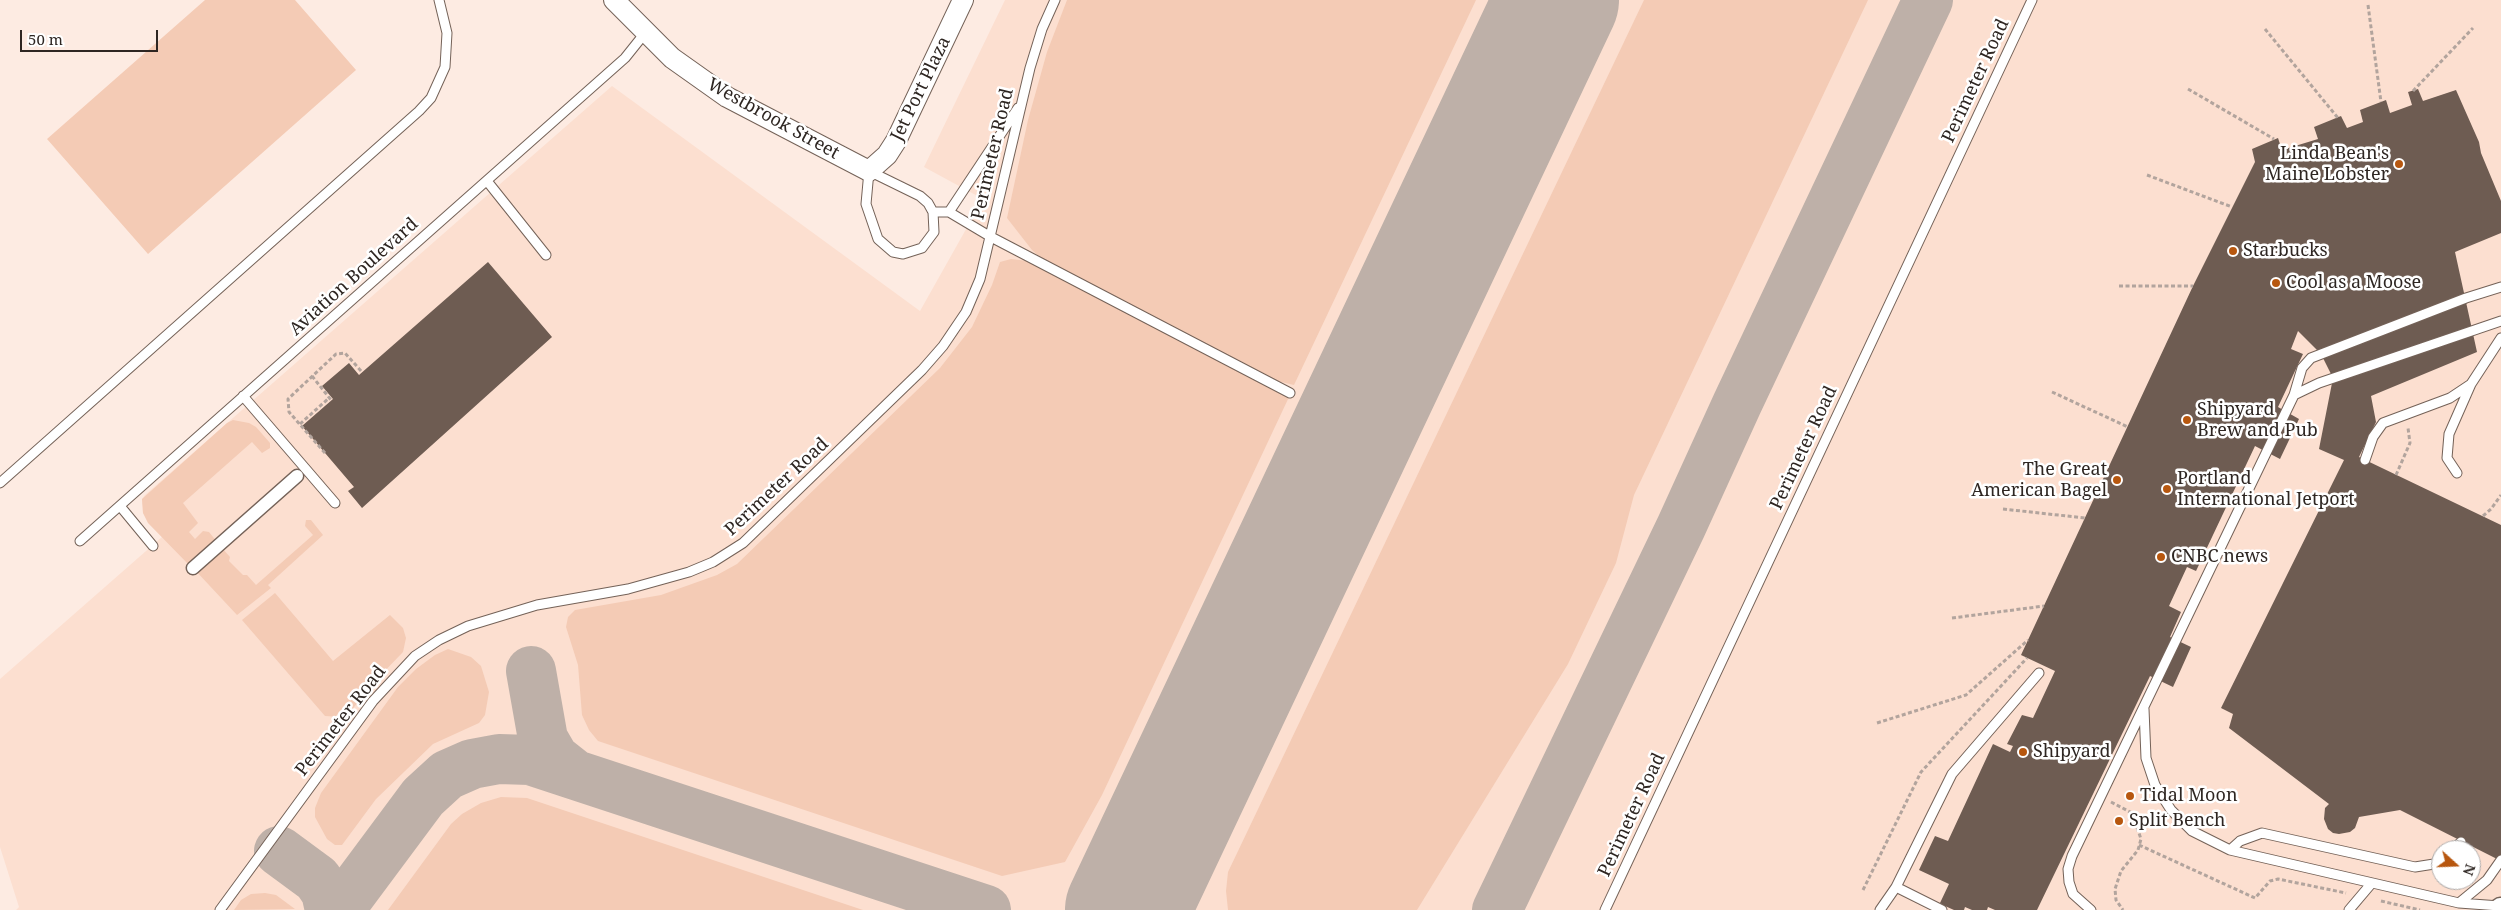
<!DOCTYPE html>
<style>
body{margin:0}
#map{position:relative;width:2501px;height:910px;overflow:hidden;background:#fdebe2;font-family:"Noto Serif",serif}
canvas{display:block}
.north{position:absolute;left:2431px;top:840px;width:50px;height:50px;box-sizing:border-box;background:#fff;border:1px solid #aba8a7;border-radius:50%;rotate:110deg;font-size:14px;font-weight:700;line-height:20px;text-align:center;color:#2e2622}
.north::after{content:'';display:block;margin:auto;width:18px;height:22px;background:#b7570f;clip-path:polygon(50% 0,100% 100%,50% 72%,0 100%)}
.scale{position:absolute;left:20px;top:30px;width:138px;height:22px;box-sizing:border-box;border:2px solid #2e2622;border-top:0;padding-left:6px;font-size:15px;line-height:18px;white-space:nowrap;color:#2e2622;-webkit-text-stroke:4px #fff;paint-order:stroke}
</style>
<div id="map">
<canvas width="2501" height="910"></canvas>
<div class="north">N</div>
<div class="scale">50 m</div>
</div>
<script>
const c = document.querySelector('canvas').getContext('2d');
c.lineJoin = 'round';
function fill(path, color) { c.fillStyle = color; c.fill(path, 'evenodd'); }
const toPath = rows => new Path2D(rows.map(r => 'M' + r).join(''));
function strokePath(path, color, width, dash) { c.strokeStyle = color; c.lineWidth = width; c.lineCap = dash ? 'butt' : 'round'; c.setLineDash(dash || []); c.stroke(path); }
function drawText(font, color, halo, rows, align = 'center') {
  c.font = font + ' "Noto Serif",serif'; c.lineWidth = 5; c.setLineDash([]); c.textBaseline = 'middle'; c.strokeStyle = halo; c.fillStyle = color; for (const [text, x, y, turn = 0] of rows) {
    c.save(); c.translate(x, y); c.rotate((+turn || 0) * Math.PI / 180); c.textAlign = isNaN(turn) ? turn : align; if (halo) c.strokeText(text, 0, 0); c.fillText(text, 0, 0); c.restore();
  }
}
fill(toPath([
 [1005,0,2501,0,2501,910,16,910,19,907,0,847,0,679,162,537,143,513,142,499,145,495,612,86,920,311,983,199,924,167],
 [2441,850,2471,850,2471,880,2441,880]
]), '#fcdfd0');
fill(toPath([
 [205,0,295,0,356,70,148,254,47,139],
 [1067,0,1476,0,1294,385,1277,381,1040,257,1032,250,1007,218,1028,120,1047,52],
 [1644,0,1868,0,1634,495,1616,563,1568,664,1417,910,1228,910,1226,891,1228,872],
 [1011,259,1028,261,1289,397,1102,795,1065,862,1002,876,598,741,589,730,582,715,578,665,566,627,568,617,575,610,661,595,717,575,737,564,940,368,972,327,992,285,1000,262],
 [233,420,249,423,256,427,270,443,270,448,262,453,252,442,183,503,198,523,189,532,195,539,203,531,209,532,217,542,191,567,148,523,143,513,142,499,227,423],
 [306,520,311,520,323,535,268,585,271,588,237,615,195,570,221,547,230,557,229,561,243,575,247,575,256,585,313,535,305,526],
 [275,593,333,661,390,615,403,628,406,638,403,652,376,680,350,712,341,717,325,716,242,620],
 [448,649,471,657,481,666,489,692,485,715,479,723,433,744,376,799,342,845,335,845,327,839,315,817,315,808,321,793,398,687,416,669,435,655],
 [501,797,527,798,863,910,388,910,451,824,462,814,481,803],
 [265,893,276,895,295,909,234,910,241,900,251,894]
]), '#f4cbb5');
strokePath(toPath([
 [531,671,543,739,554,758,573,773],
 [279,851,317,879,326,892,330,910],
 [339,910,423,797,447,775,472,764,499,759,530,760,986,910],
 [1117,910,1127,901,1143,875],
 [1164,910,1160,871,1170,820],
 [1497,910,1681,527,1737,404,1928,0]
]), '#beb0a8', 50);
strokePath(toPath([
 [1127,910,1557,0]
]), '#beb0a8', 124);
fill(toPath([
 [2418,89,2423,101,2456,90,2479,142,2481,153,2501,201,2501,233,2455,252,2477,352,2371,396,2376,422,2359,457,2501,525,2501,861,2400,810,2359,817,2355,828,2350,832,2339,834,2333,833,2328,829,2324,819,2325,808,2329,804,2229,728,2233,714,2221,708,2344,460,2319,449,2333,378,2321,354,2298,331,2291,349,2303,354,2278,407,2299,419,2280,459,2255,446,2196,571,2187,567,2169,606,2181,612,2170,637,2191,647,2173,687,2150,676,2037,910,1995,910,1988,907,1987,910,1972,910,1965,907,1964,910,1954,910,1945,906,1940,903,1949,884,1919,870,1935,836,1948,841,1993,744,2010,752,2013,746,2007,744,2022,715,2033,718,2055,671,2021,655,2193,286,2255,162,2252,149,2278,138,2282,150,2318,139,2314,127,2341,116,2347,128,2363,122,2360,110,2386,100,2390,113,2412,105,2408,92],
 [488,262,552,337,362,508,348,491,354,487,302,426,333,399,322,386,349,363,359,375]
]), '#6e5c52');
const service = toPath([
 [869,171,920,196,928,203,933,212,934,232,922,248,903,254,893,252,878,239,866,204,869,171],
 [487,181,546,255],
 [933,212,949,212,991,237,1290,393],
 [949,212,1018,108],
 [2294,395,2319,383,2501,321],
 [243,396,335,503],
 [2365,460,2373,437,2383,423,2450,398,2471,384],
 [2457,473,2447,458,2449,434,2471,384,2501,338],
 [0,483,419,111,431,98,445,67,447,33,439,0],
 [120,506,153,546],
 [80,541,625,58,645,33],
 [2144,709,2146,758,2155,785,2171,810,2192,831,2230,850,2459,903,2500,906],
 [2230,850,2240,841,2262,833,2415,867,2434,864,2441,860],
 [2453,850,2461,842],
 [1896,887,1942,910],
 [2459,903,2487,880,2501,860],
 [220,910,373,701,415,656,439,640,468,626,537,605,628,589,689,572,713,562,743,543,922,370,943,346,966,312,980,279,1030,68,1042,29,1055,0],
 [1605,910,2032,0],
 [1880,910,1896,887,1952,774,2039,673],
 [2091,910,2073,894,2069,882,2068,869,2072,856,2294,395,2302,368,2311,358,2466,298,2501,287],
 [2349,910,2371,884]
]);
const pedestrian = toPath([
 [193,568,297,476]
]);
const minor = toPath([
 [2500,906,2501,906]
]);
const tertiary = toPath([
 [614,0,672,58,727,97,869,171,887,155,896,141,963,0]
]);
strokePath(service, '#746258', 11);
strokePath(pedestrian, '#746258', 15);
strokePath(minor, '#746258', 19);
strokePath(tertiary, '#746258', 22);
strokePath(toPath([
 [2368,5,2381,102],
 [2265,29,2338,118],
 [2188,89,2274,139],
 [2413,91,2473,28],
 [2147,175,2232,207],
 [2119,286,2193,286],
 [312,376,331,400],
 [2052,392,2128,427],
 [300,424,329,398],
 [325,453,289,412,288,399,336,354,345,353,362,372],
 [2396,475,2410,443,2408,428],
 [2003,509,2085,518],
 [2483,516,2491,509,2501,495],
 [1952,618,2044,606],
 [1877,723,1966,695,2028,640],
 [2111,802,2132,813,2141,839,2138,850,2121,871,2115,889,2116,900,2123,910],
 [2139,845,2255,898,2270,881,2278,879,2346,893],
 [1863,890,1921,772,2027,658],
 [2381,901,2420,910]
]), '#b2a49d', 3, [4, 2.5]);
strokePath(service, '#fff', 9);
strokePath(pedestrian, '#fff', 12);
strokePath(minor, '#fff', 16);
strokePath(tertiary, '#fff', 20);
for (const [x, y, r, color] of [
 [2399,164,5,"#b7570f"],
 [2233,251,5,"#b7570f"],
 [2276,283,5,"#b7570f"],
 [2187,420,5,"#b7570f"],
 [2117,480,5,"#b7570f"],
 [2167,489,5,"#b7570f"],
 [2161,557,5,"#b7570f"],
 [2023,752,5,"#b7570f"],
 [2130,796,5,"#b7570f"],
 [2119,821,5,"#b7570f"]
]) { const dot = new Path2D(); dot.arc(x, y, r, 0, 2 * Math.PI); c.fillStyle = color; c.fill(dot); strokePath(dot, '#fff', 2); }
drawText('18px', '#2e2622', '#fff', [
 ["Perimeter Road",1976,81,-65],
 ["Jet Port Plaza",921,89,-64],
 ["Westbrook Street",773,119,29],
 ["Perimeter Road",993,154,-77],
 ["Aviation Boulevard",354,277,-42],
 ["Perimeter Road",1804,448,-65],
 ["Perimeter Road",777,487,-43],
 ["Perimeter Road",341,721,-52],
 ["Perimeter Road",1632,815,-65]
]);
drawText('18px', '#2e2622', '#fff', [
 ["Linda Bean's",2389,154,"right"],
 ["Maine Lobster",2389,175,"right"],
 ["Starbucks",2243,251],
 ["Cool as a Moose",2286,283],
 ["Shipyard",2197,410],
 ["Brew and Pub",2197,431],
 ["The Great",2107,470,"right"],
 ["American Bagel",2107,491,"right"],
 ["Portland",2177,479],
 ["International Jetport",2177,500],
 ["CNBC news",2171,557],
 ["Shipyard",2033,752],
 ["Tidal Moon",2140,796],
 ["Split Bench",2129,821]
], 'left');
</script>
